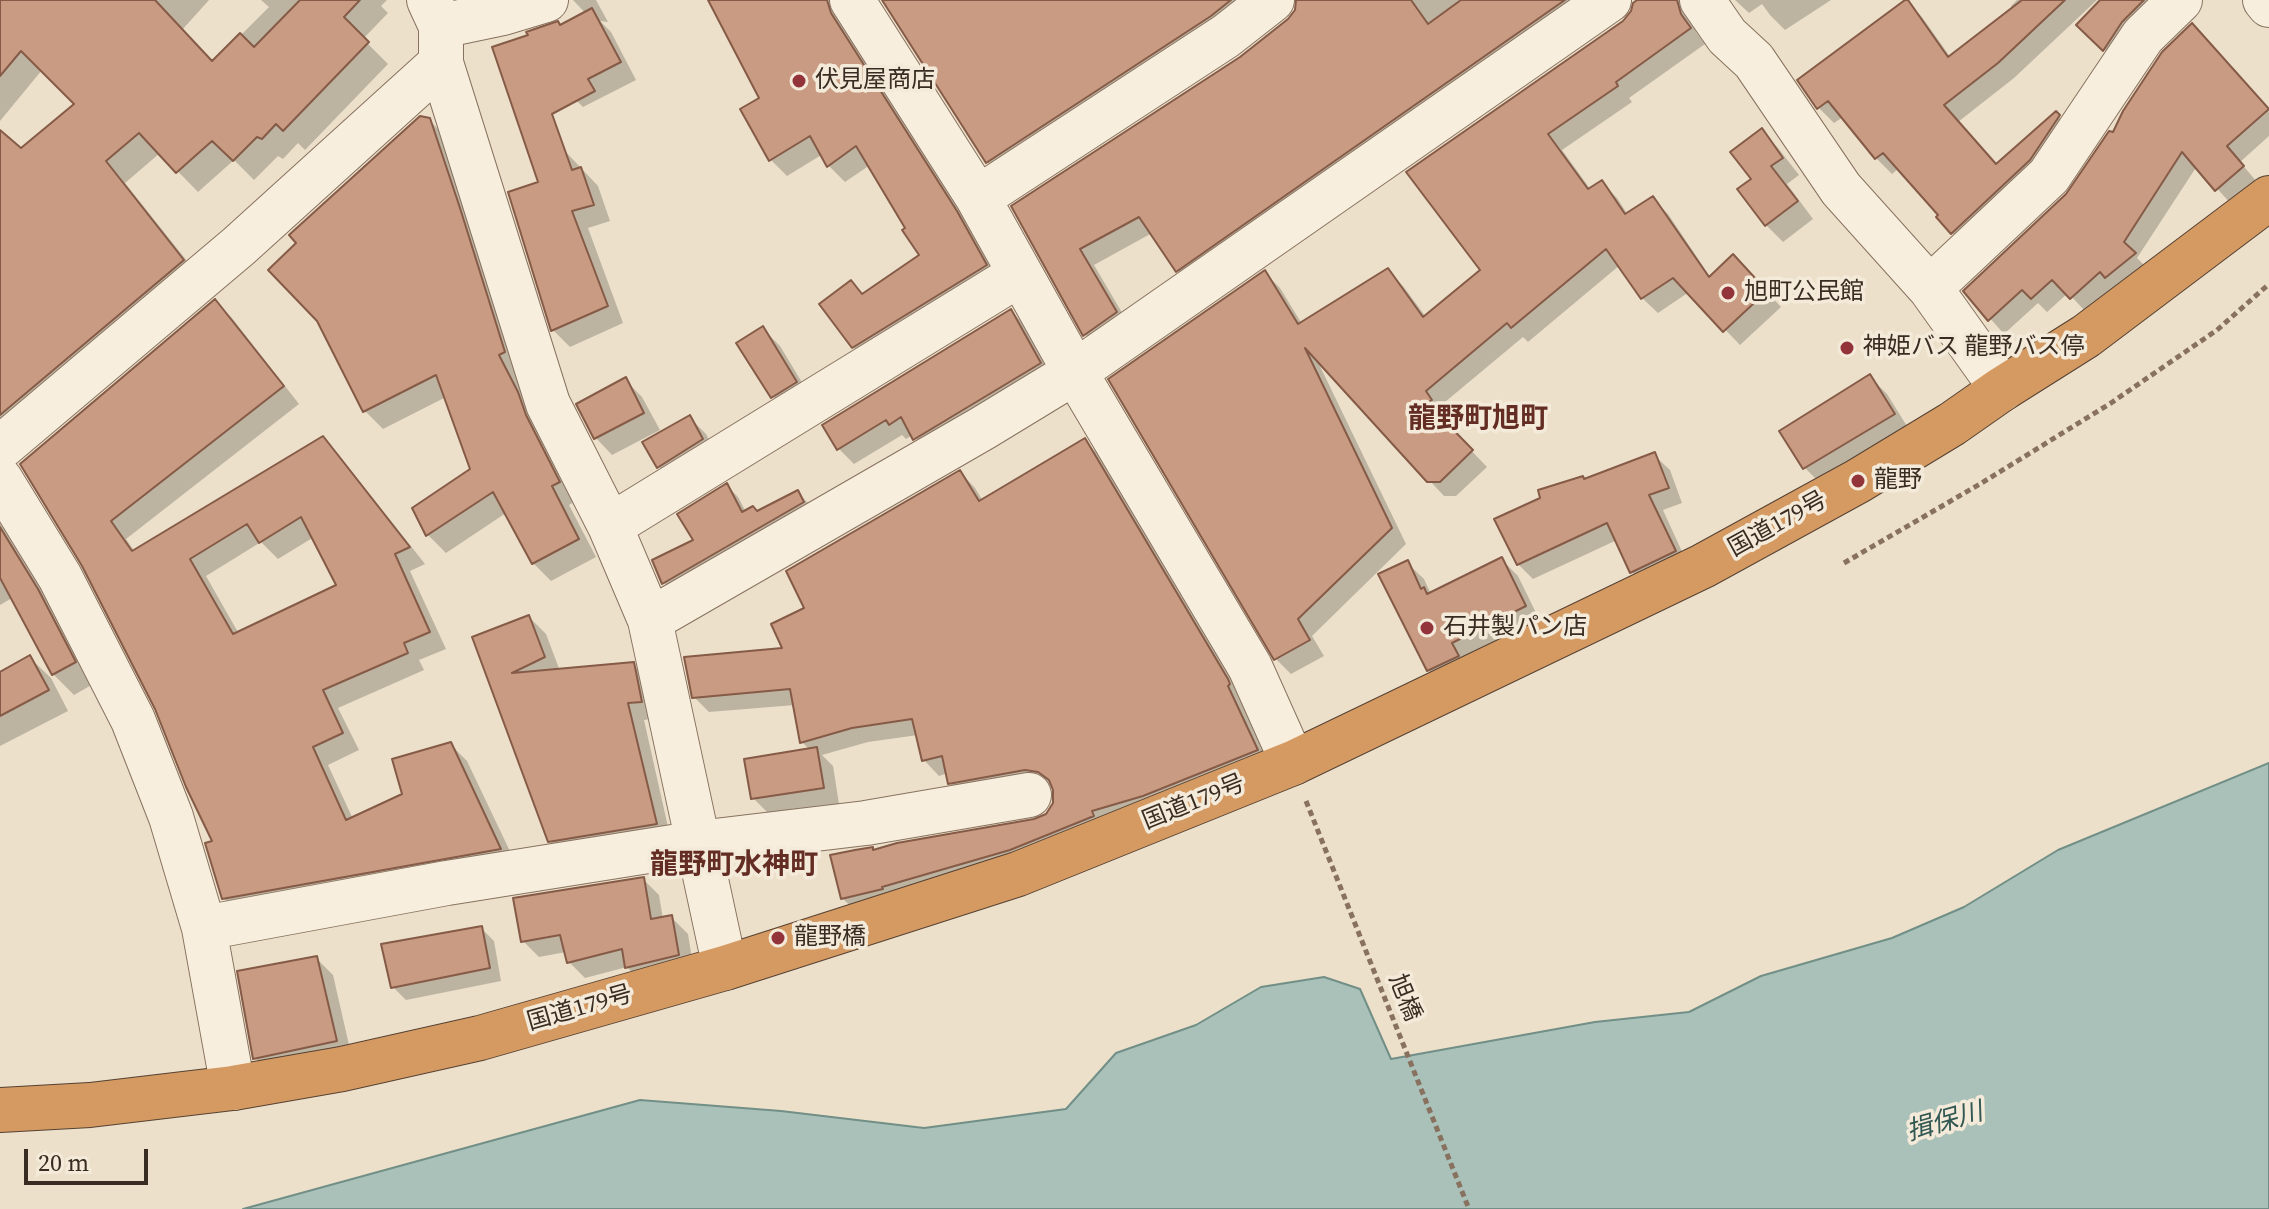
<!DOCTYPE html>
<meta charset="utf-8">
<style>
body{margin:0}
#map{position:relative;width:2269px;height:1209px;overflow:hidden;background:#ece0ca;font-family:"Source Serif 4",serif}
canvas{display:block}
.scale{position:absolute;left:24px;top:1149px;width:124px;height:36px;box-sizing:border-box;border:4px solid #392c22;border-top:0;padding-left:10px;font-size:24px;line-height:28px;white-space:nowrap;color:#392c22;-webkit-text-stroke:6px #f4ead9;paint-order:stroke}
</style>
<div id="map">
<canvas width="2269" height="1209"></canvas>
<div class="scale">20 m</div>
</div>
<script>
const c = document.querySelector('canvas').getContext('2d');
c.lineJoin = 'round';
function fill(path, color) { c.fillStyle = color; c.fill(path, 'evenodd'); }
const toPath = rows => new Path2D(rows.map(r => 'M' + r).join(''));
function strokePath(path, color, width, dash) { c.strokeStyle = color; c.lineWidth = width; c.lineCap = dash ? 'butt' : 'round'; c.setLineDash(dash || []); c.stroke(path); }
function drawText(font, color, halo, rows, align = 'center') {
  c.font = font + ' "Source Serif 4","Noto Sans JP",serif'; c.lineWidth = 7; c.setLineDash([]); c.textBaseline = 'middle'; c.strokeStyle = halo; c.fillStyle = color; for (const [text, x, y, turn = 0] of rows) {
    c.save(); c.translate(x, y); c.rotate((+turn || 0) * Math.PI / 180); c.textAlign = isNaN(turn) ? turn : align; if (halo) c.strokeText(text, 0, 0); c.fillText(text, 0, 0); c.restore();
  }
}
const water = toPath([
 [2269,763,2269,1209,243,1209,640,1100,781,1111,924,1128,1066,1109,1116,1053,1196,1025,1261,987,1324,977,1360,989,1391,1059,1595,1022,1689,1012,1761,976,1892,938,1964,907,2058,850,2269,763]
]);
fill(water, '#aac1b9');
strokePath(water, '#718f86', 2);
fill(toPath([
 [0,0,209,0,182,30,213,63,269,7,261,0,387,0,381,6,388,13,363,39,388,64,305,150,298,143,283,159,278,156,254,180,234,160,198,192,160,153,125,183,203,281,0,455,0,133,21,150,77,104,42,70,0,121],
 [573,0,596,0,608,22,600,21,611,32,636,80,583,107,516,41,589,17],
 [711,0,838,0,1002,282,870,363,853,347,851,282,864,295,922,256,870,165,845,182,829,166,823,154,787,176,771,160,762,99],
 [884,0,1251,0,1004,178,987,162],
 [1298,0,1602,0,1192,285,1177,270,1152,233,1094,265,1131,328,1100,350,1085,334,1014,207,1242,57,1289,21,1297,9],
 [1636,0,1698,0,1692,18,1696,32,1705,44,1629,98,1632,102,1562,150,1591,190,1602,183,1617,198,1628,215,1652,198,1668,214,1711,278,1748,272,1781,307,1740,345,1689,292,1658,313,1642,298,1620,265,1528,342,1523,337,1439,407,1445,416,1441,419,1487,467,1456,496,1444,496,1317,360,1406,544,1312,636,1324,656,1291,674,1276,659,1265,273,1280,288,1302,324,1388,271,1403,286,1426,317,1482,270,1409,173,1625,22,1634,11],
 [1735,0,1831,0,1785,30,1770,15,1762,4,1749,13],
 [2017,0,2097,0,2014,78,1958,122,1997,166,2056,114,2074,132,1968,248,1952,233,1941,215,1899,168,1892,174,1876,158,1843,117,1834,123,1819,108,1800,80,1907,1,1922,17,1951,58,2013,9,2011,6],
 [2103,0,2178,0,2121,66,2079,25],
 [2206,41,2269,110,2269,136,2240,162,2257,182,2231,204,2197,166,2137,258,2148,269,2121,291,2115,286,2086,312,2068,293,2047,312,2038,303,2004,334,1966,291,2068,195,2114,135],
 [429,120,448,139,576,501,569,505,596,557,551,581,533,563,506,513,446,553,428,535,415,509,472,470,446,397,383,429,365,411],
 [1762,131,1778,148,1799,175,1787,184,1813,219,1783,242,1766,225,1740,189,1754,179],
 [564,150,598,186,610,221,588,228,623,323,570,347,553,330,541,183],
 [215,302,232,318,299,404,126,539,135,552,322,438,339,455,425,564,410,571,446,649,419,660,424,670,338,708,359,750,328,765,353,819,405,795,450,744,467,761,517,866,240,915,223,898,215,842,157,708,84,565],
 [314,537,339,586,239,634,206,576,261,542,278,559],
 [1011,311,1026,326,1055,379,930,453,913,435,906,439,902,435,854,464,838,448],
 [763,329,780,346,812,399,790,413,773,396],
 [1870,377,1887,394,1910,431,1822,485,1805,468,1782,431],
 [625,380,642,397,660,430,612,455,596,438],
 [690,418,706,434,718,457,675,483,659,467],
 [1085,441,1100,456,1242,696,1272,765,858,913,842,898,874,851,1034,822,1046,816,1054,805,1054,786,1042,785,965,798,950,783,948,773,939,776,924,760,918,735,868,742,822,755,833,766,839,804,770,815,753,798,810,750,802,742,795,705,709,712,694,697,785,650,807,609,960,472,975,488,983,501],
 [1654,455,1670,470,1682,503,1663,510,1689,567,1647,587,1632,572,1617,540,1533,579,1518,564],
 [727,486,738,497,746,512,758,513,797,492,809,504,675,594,664,583,654,561,696,541],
 [0,517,58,612,95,683,74,695,53,674,12,598,0,605],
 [1501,559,1518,576,1541,623,1445,687,1428,670,1407,563,1424,579,1431,594],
 [529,617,546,634,560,671,633,664,650,681,658,718,644,720,668,827,567,858,550,841,474,638],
 [30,658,51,678,68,711,0,746,0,675],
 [643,879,659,895,663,919,672,918,688,934,694,971,643,983,627,967,585,978,569,962,566,952,539,957,523,941],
 [481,928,494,941,501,981,406,1000,393,987],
 [316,958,333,975,352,1058,272,1075,255,1058]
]), '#0003');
const building = toPath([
 [0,0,155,0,212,61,240,33,254,47,300,0,360,0,344,17,369,42,283,131,276,124,262,139,257,137,233,161,212,141,176,173,139,133,106,161,184,260,0,415,0,130,21,148,74,104,21,51,0,76,0,0],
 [708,0,827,0,831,13,957,211,987,265,852,348,819,304,851,280,862,294,919,255,902,230,905,228,856,146,827,167,810,136,769,161,740,109,759,98,708,0],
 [882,0,1231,0,1211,16,986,163,882,0],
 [1296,0,1411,0,1428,24,1461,0,1565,0,1176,272,1139,217,1080,249,1117,312,1083,336,1011,206,1240,57,1288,19,1295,10,1296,0],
 [1637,0,1677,0,1681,14,1691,28,1616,82,1618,86,1548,134,1588,189,1602,180,1625,214,1653,196,1709,277,1733,254,1767,291,1723,332,1673,278,1641,299,1606,249,1511,328,1507,323,1426,391,1432,400,1427,403,1473,450,1440,482,1427,482,1305,348,1392,528,1298,619,1310,640,1274,660,1108,379,1265,270,1298,324,1388,268,1423,317,1480,270,1406,172,1623,21,1631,11,1633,3,1637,0],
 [1905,0,1908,0,1948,57,2022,0,2065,0,1998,63,1944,105,1996,164,2056,111,2060,115,2030,160,1951,234,1936,217,1938,215,1883,153,1875,159,1828,101,1817,109,1797,80,1905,0],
 [2100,0,2144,0,2122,22,2103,51,2076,25,2100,0],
 [592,8,621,62,588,79,595,91,552,114,572,170,581,167,594,205,572,211,608,306,551,331,508,192,538,182,492,47,528,35,526,32,558,21,560,25,592,8],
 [2192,23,2269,109,2227,146,2244,166,2215,191,2182,152,2124,242,2136,253,2105,278,2100,272,2070,299,2052,280,2031,299,2022,290,1988,321,1963,291,2066,194,2109,131,2113,132,2123,111,2162,52,2192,23],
 [420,116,430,118,460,208,505,352,499,355,518,392,526,415,560,482,552,486,579,539,532,564,493,492,426,536,412,508,470,469,436,375,363,412,317,321,268,270,296,243,289,235,420,116],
 [1762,128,1783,158,1771,166,1798,201,1765,226,1737,189,1751,179,1730,152,1762,128],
 [215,299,284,386,111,521,132,551,323,436,410,547,395,554,430,632,404,643,408,653,323,690,343,733,313,747,346,820,402,794,392,759,451,742,501,849,222,899,205,843,212,841,186,787,155,709,82,566,20,464,215,299],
 [301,517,336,585,233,634,190,559,247,524,259,543,301,517],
 [1011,309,1041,363,913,440,901,417,889,425,886,420,837,450,822,425,1011,309],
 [763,326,797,382,771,398,736,343,763,326],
 [1870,374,1895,414,1803,469,1779,431,1870,374],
 [626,377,644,413,594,439,576,404,626,377],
 [690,415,703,439,657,468,642,442,690,415],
 [1085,438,1228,679,1230,684,1228,686,1258,750,1143,796,1092,811,1094,816,1010,850,882,887,883,889,841,899,830,855,855,850,873,847,873,850,897,843,1034,819,1046,814,1053,803,1053,790,1049,780,1038,772,1025,770,948,784,942,756,922,761,912,719,852,728,800,743,790,689,692,698,684,657,782,648,771,624,804,608,786,571,960,470,979,501,1085,438],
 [1655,452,1669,488,1649,495,1676,551,1630,573,1607,523,1517,565,1494,519,1540,498,1538,490,1583,476,1584,479,1655,452],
 [727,483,742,512,753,506,757,511,798,490,804,502,662,584,652,560,693,540,677,514,727,483],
 [0,527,38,589,76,662,52,675,0,578,0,527],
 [1502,557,1526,606,1452,643,1459,656,1427,671,1378,574,1408,560,1421,589,1424,587,1427,594,1502,557],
 [529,615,545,657,512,673,634,662,642,702,628,703,657,824,548,842,472,637,529,615],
 [30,655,49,690,0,716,0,672,30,655],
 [817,747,824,788,751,799,744,759,817,747],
 [644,877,651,919,672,915,679,955,625,968,622,949,567,963,560,935,521,942,513,898,644,877],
 [482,926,490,968,391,988,381,944,482,926],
 [317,956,337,1041,253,1059,237,971,317,956]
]);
fill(building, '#c89b82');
strokePath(building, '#855b47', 2);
const minor = toPath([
 [429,0,441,26,441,63,548,404,610,526,650,620,725,968],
 [852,0,978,198,1075,372,1250,667,1293,763],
 [1702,0,1727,36,1754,61,1841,189,1930,288,2002,389],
 [2265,0,2269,5],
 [441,26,503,13,546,0],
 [978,198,1226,36,1272,0],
 [1930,288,2049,176,2143,36,2180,0],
 [0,448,239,246,441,63],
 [0,479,60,577,133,720,171,817,204,928,233,1088],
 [610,526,1020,274],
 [650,620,983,428,1075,372,1609,0],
 [204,928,447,883,698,843,866,823,1029,795]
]);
const highway = toPath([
 [0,1110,90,1105,233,1088,342,1069,480,1038,725,968,1018,874,1293,763,1703,566,1858,481,1952,424,2002,389,2086,336,2269,198]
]);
strokePath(minor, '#88725f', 46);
strokePath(highway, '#564133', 46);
strokePath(toPath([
 [1844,563,1980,484,2111,403,2217,330,2269,284],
 [1306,801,1469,1209]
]), '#88725f', 5, [6, 4]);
strokePath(minor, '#f7eedd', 44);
strokePath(highway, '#d49a62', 44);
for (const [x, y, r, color] of [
 [799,81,8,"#93333a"],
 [1728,293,8,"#93333a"],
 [1847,348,8,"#93333a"],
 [1858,481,8,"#93333a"],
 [1427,628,8,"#93333a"],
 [778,938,8,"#93333a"]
]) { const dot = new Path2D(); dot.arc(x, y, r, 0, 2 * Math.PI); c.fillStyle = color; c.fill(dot); strokePath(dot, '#f4ead9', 3); }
drawText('24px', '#392c22', '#f4ead9', [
 ["伏見屋商店",815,81],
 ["旭町公民館",1744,293],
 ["神姫バス 龍野バス停",1863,348],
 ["龍野",1874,481],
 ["石井製パン店",1443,628],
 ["龍野橋",794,938]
], 'left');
drawText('24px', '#392c22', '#f4ead9', [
 ["国道179号",1778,525,-29],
 ["国道179号",1194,803,-22],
 ["旭橋",1404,998,68],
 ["国道179号",580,1009,-16]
]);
drawText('italic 26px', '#325853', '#f4ead9', [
 ["揖保川",1945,1123,-16]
]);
drawText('bold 28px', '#632d24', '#f4ead9', [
 ["龍野町旭町",1478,420],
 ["龍野町水神町",734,866]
]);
</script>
